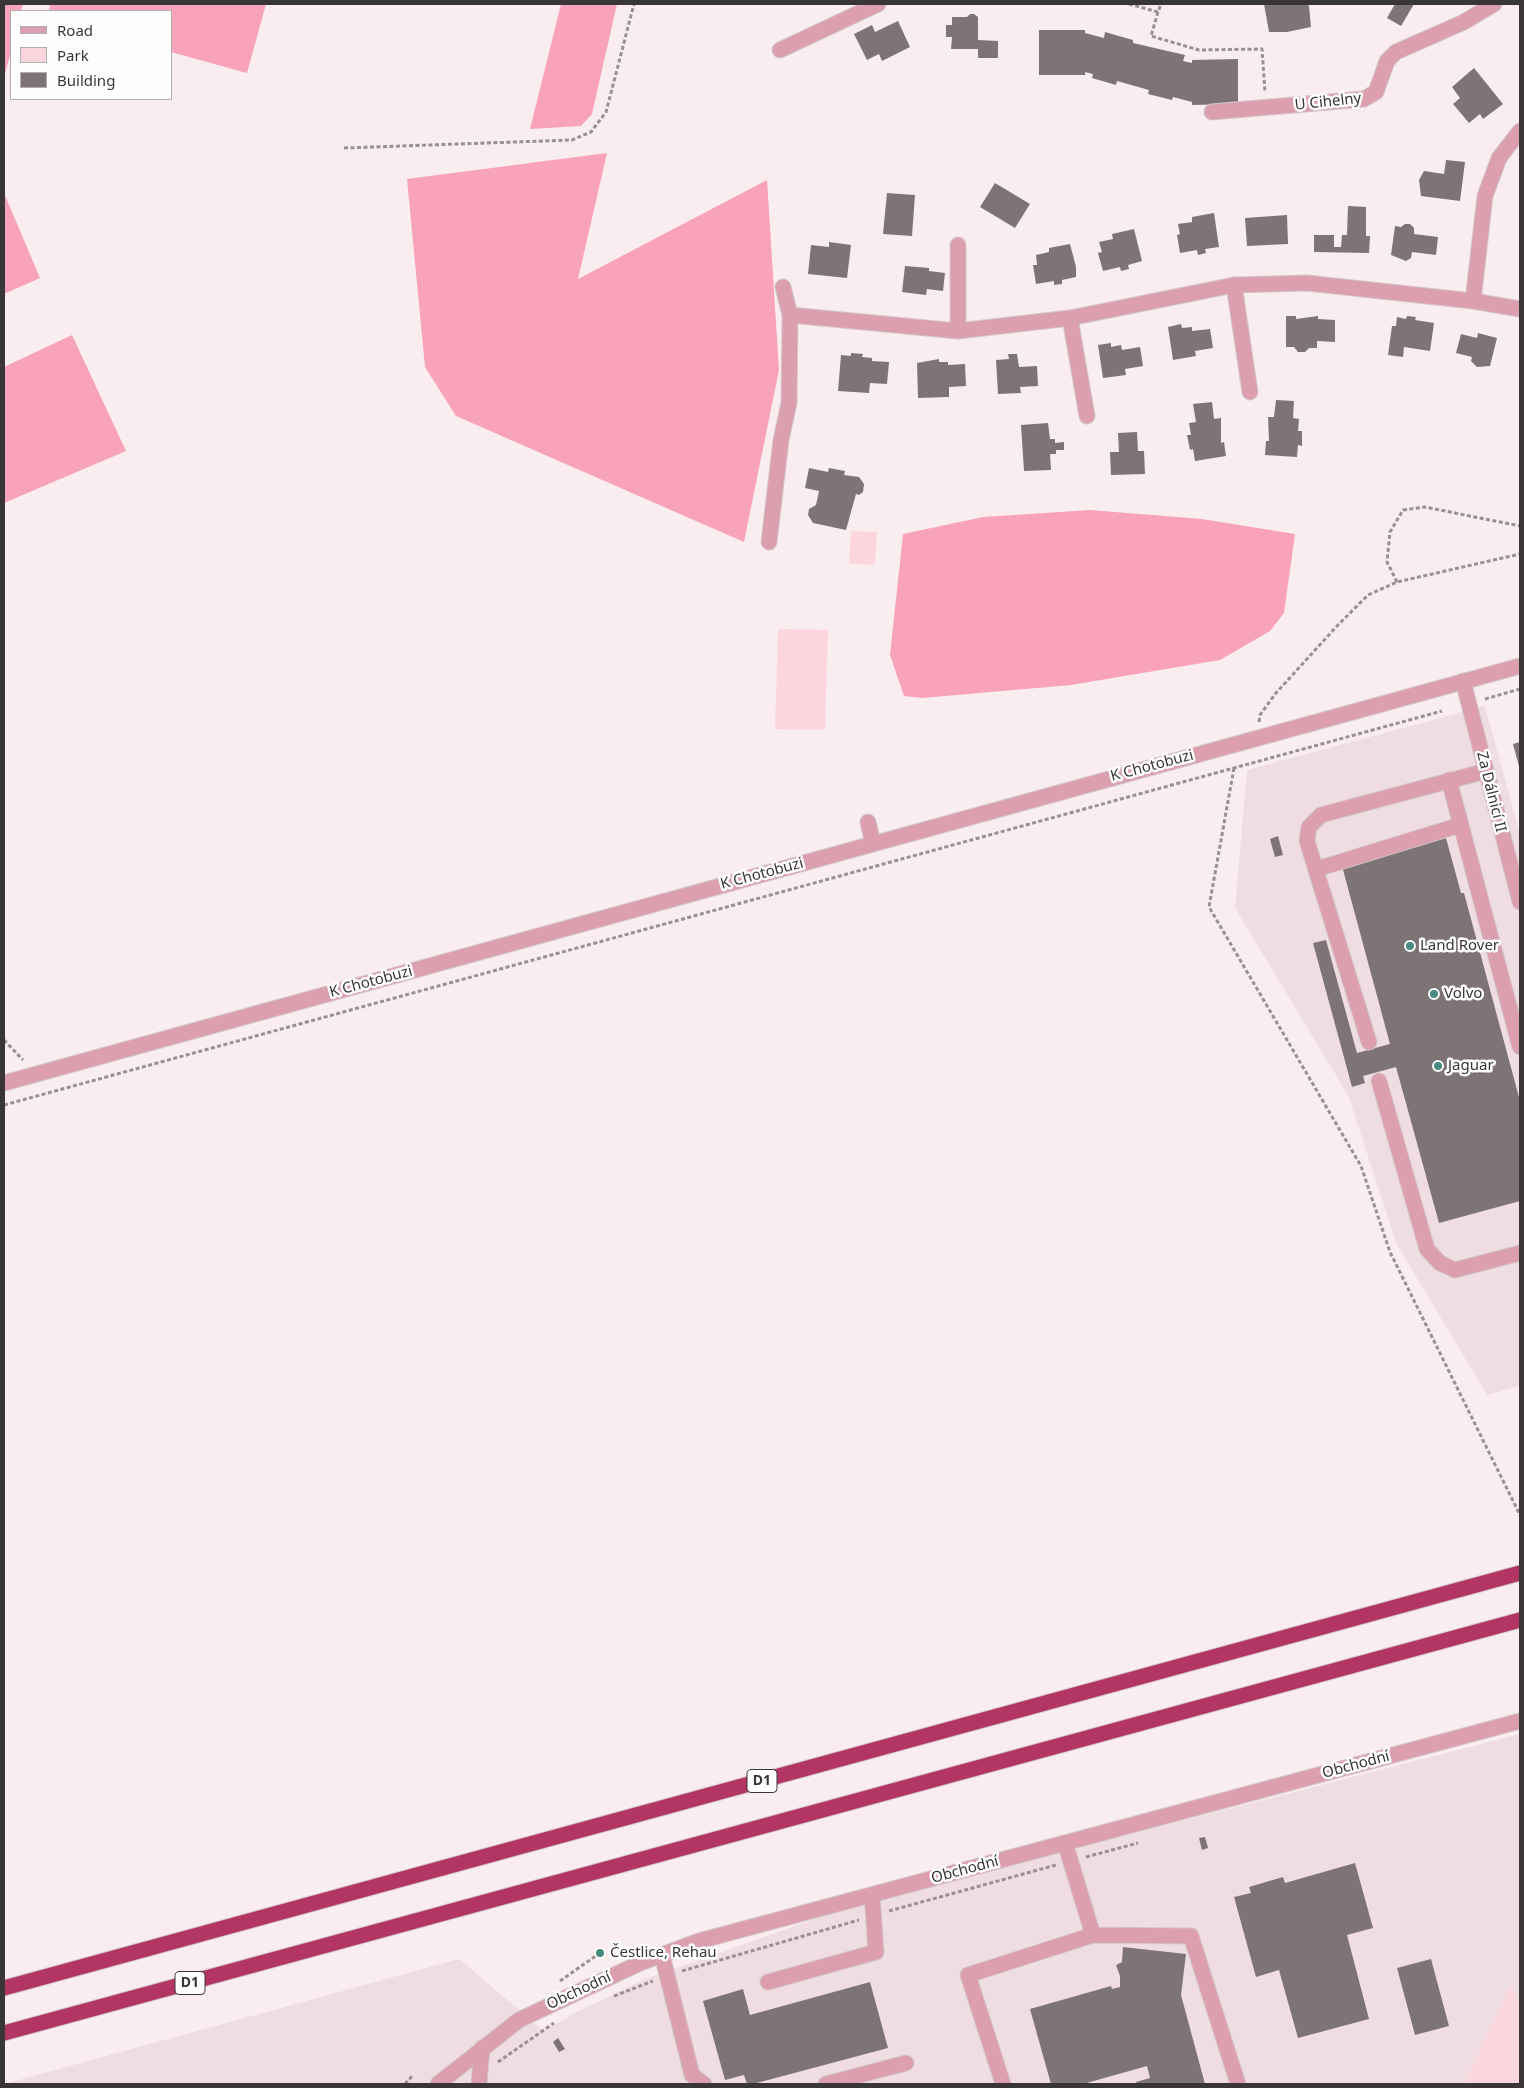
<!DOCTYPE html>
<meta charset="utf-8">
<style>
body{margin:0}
#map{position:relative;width:1524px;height:2088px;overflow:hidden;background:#f9edf0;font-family:"Noto Sans",sans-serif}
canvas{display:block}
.frame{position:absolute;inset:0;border:5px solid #3a3536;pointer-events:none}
.legend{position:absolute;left:10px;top:10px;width:162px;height:90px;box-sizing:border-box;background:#fefefe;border:1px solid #b0aeae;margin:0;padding:6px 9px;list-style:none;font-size:15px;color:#3a3536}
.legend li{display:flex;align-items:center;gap:10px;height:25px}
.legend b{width:25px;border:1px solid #b0aeae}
</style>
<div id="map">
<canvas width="1524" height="2088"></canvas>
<div class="frame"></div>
<ul class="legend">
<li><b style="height:6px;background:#db9faf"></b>Road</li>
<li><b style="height:14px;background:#fdd5df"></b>Park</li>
<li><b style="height:14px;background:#7e7476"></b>Building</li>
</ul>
</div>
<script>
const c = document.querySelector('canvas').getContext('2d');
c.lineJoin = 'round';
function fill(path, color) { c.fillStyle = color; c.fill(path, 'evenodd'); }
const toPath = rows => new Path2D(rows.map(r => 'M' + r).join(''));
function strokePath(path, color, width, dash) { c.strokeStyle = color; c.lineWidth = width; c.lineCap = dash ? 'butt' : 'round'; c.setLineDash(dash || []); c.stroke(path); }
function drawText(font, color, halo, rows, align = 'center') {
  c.font = font + ' "Noto Sans",sans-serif'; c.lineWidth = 5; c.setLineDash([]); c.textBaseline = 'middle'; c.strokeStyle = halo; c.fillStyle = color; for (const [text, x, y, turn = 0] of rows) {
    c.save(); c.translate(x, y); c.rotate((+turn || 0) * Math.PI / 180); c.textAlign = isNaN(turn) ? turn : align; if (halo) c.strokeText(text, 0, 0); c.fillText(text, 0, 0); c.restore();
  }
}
fill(toPath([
 [1485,706,1520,834,1520,1386,1487,1395,1397,1245,1348,1095,1235,908,1247,770],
 [1520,1734,1520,2003,1511,1986,1465,2084,4,2084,459,1959,544,2031,575,2013,645,1979,855,1905]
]), '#f0dde2');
fill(toPath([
 [851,531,877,532,875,565,849,564],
 [778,629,828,630,825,730,775,729],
 [1511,1985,1520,2003,1520,2084,1465,2084]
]), '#fdd5df');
fill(toPath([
 [4,4,23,4,21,11,11,11,11,52,4,77],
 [50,4,266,4,247,73,171,52,171,11,49,11],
 [561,4,617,4,592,114,581,126,530,129],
 [607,153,578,279,767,180,779,370,744,542,456,416,425,367,407,179],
 [4,193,40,278,4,294],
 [72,335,126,451,4,503,4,367],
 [1090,510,1202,519,1295,534,1284,613,1270,631,1220,660,1071,685,922,698,904,696,890,655,903,534,983,517]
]), '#f9a3bb');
fill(toPath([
 [1264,4,1307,4,1309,6,1311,27,1287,32,1269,32],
 [1395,4,1414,4,1401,26,1387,18],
 [970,14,974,14,978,17,978,40,998,41,998,58,978,58,978,49,951,49,952,37,946,37,946,25,952,25,952,17,967,17],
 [898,21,910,47,882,61,879,54,867,60,854,34,872,25,875,32],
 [1039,30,1085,30,1085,33,1104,38,1105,32,1133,40,1133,43,1185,55,1183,61,1192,63,1192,60,1238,59,1238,104,1192,105,1192,102,1173,97,1172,100,1148,94,1149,90,1117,81,1116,85,1092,78,1093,74,1085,72,1085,75,1039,75],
 [1474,68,1503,104,1483,119,1480,114,1469,123,1453,104,1460,98,1452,87],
 [1446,160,1465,162,1460,201,1421,196,1419,180,1424,171,1444,174],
 [995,183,1030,204,1015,228,980,207],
 [887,193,915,195,912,236,883,234],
 [1348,206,1366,207,1366,236,1370,236,1369,253,1314,252,1314,235,1334,235,1334,247,1341,247,1342,235,1347,235],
 [1214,213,1219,247,1205,249,1206,253,1198,255,1197,250,1180,253,1177,235,1180,234,1178,224,1192,222,1192,217],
 [1287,215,1288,244,1247,246,1245,218],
 [1405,224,1410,224,1414,228,1414,234,1438,237,1436,255,1412,252,1411,258,1406,261,1391,255,1395,226,1401,227],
 [1134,229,1142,261,1128,265,1129,269,1121,271,1120,267,1103,271,1098,253,1102,252,1099,242,1113,239,1112,234],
 [829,242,851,245,847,278,808,274,811,245,829,247],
 [1070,244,1076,267,1076,277,1062,280,1062,284,1054,285,1054,281,1036,284,1033,265,1037,265,1036,255,1049,252,1049,248],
 [905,266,929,268,929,271,945,273,943,291,927,289,926,295,902,292],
 [1286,316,1296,316,1296,319,1318,316,1318,319,1335,320,1335,342,1317,341,1317,348,1309,348,1305,352,1298,352,1294,347,1286,347],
 [1407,316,1416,317,1415,320,1434,323,1430,351,1404,347,1403,357,1388,355,1392,326,1396,326,1397,317,1406,319],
 [1181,324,1182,328,1192,327,1192,331,1210,329,1213,348,1195,351,1196,356,1173,360,1168,327],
 [1478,333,1497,338,1490,366,1477,367,1471,361,1472,357,1456,353,1461,334,1477,338],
 [1111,343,1111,347,1121,345,1122,350,1140,347,1143,366,1125,369,1126,375,1103,378,1098,345],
 [851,353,863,354,862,357,872,358,872,361,889,362,887,384,870,383,869,393,838,391,841,355,851,356],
 [1008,354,1017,354,1019,367,1037,366,1038,386,1020,387,1021,393,998,394,996,360,1009,359],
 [939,359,939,362,948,362,948,365,965,364,966,386,949,387,949,397,918,398,917,363],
 [1276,400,1294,401,1293,418,1299,419,1298,431,1302,431,1302,446,1298,445,1297,457,1265,455,1266,441,1269,441,1268,417,1274,417],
 [1212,402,1214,419,1221,418,1221,443,1224,442,1226,456,1195,461,1193,449,1190,450,1187,435,1191,435,1189,423,1196,422,1193,404],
 [1048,423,1050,439,1055,439,1055,443,1064,442,1064,450,1056,450,1056,454,1050,454,1051,470,1024,471,1021,425],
 [1137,432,1138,451,1144,451,1145,474,1111,475,1110,452,1119,452,1118,433],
 [809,468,828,472,829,468,845,471,844,475,859,477,864,484,863,492,859,495,856,494,846,530,813,523,808,515,809,509,816,505,819,491,805,488],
 [1520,742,1520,770,1513,744],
 [1278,836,1283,855,1275,857,1270,839],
 [1446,838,1461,893,1464,893,1520,1101,1520,1201,1439,1223,1396,1067,1363,1076,1365,1083,1352,1087,1313,943,1326,940,1357,1053,1390,1044,1342,866],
 [1205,1837,1208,1848,1202,1850,1199,1838],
 [1355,1863,1373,1928,1347,1935,1369,2019,1298,2038,1279,1970,1256,1977,1234,1897,1251,1893,1249,1887,1283,1877,1285,1883],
 [1123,1947,1186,1954,1181,1995,1205,2084,1137,2084,1136,2082,1150,2078,1147,2066,1083,2084,1051,2084,1030,2009,1111,1986,1112,1989,1120,1987,1120,1976,1116,1965,1122,1962],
 [1431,1959,1449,2026,1415,2035,1397,1968],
 [870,1982,888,2048,753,2084,747,2084,744,2075,725,2080,703,2001,743,1989,750,2015],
 [558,2038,565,2049,559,2052,553,2042]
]), '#7e7476');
const minor = toPath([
 [780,50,878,4],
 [1212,112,1364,99,1376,92,1387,61,1396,52,1464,22,1494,4],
 [958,245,958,331],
 [1234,285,1250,392],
 [1473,301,1485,196,1499,158,1520,131],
 [790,315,958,331,1070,318,1234,285,1307,283,1473,301,1520,309],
 [1070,318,1087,416],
 [769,542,781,440,789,403,790,315,783,287],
 [1463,681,1520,902],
 [1449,780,1520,1047],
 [868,822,873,843],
 [1317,869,1460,825],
 [1369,1042,1307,841,1309,827,1321,815,1486,771],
 [1379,1081,1427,1249,1440,1263,1455,1270,1520,1253],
 [4,1083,1520,666],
 [1065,1843,1093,1935],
 [662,1955,692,2075,704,2084],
 [768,1982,876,1952,872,1895],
 [438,2084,519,2020,640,1963,699,1941,1520,1721],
 [479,2084,482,2048],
 [826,2084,906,2063],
 [1003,2084,968,1975,1093,1935,1191,1936,1238,2084]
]);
const highway = toPath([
 [4,1988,1520,1573],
 [4,2033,1520,1620]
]);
strokePath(minor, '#d3c8cb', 17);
strokePath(highway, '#d3c8cb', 17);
strokePath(toPath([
 [1129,4,1158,12,1161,4],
 [1158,12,1151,36,1199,50,1262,49,1265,92],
 [344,148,572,140,591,132,606,112,634,4],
 [1397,582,1387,562,1390,532,1403,510,1425,507,1520,526],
 [1485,699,1520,689],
 [1259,722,1260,715,1276,693,1337,626,1368,595,1397,582,1520,554],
 [1234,768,1209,907,1361,1166,1390,1252,1520,1515],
 [4,1040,23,1060],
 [4,1105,1442,711],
 [1086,1857,1138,1843],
 [889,1911,1056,1865],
 [682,1971,859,1920],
 [560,1981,600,1953],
 [614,1996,653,1981],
 [498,2062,554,2023],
 [405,2084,413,2075]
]), '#989092', 3, [4, 2.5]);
strokePath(minor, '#db9faf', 15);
strokePath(highway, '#b23564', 15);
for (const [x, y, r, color] of [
 [1410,946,5,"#468b7f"],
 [1434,994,5,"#468b7f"],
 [1438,1066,5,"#468b7f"],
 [600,1953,5,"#468b7f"]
]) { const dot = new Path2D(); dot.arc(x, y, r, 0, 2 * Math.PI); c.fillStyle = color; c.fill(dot); strokePath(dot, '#fefefe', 2); }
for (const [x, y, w] of [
 [762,1781,30],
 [190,1983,30]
]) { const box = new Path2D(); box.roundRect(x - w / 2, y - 11.5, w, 23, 4); c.fillStyle = '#fefefe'; c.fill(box); strokePath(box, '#3a3536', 1); }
drawText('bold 14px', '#3a3536', null, [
 ["D1",762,1781],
 ["D1",190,1983]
]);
drawText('15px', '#3a3536', '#fefefe', [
 ["U Cihelny",1328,102,-6],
 ["K Chotobuzi",1152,766,-15],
 ["Za Dálnicí II",1491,792,76],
 ["K Chotobuzi",762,874,-15],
 ["K Chotobuzi",371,982,-15],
 ["Obchodní",1356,1765,-15],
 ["Obchodní",965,1870,-15],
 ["Obchodní",579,1991,-25]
]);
drawText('15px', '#3a3536', '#fefefe', [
 ["Land Rover",1420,946],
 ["Volvo",1444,994],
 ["Jaguar",1448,1066],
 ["Čestlice, Rehau",610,1953]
], 'left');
</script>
